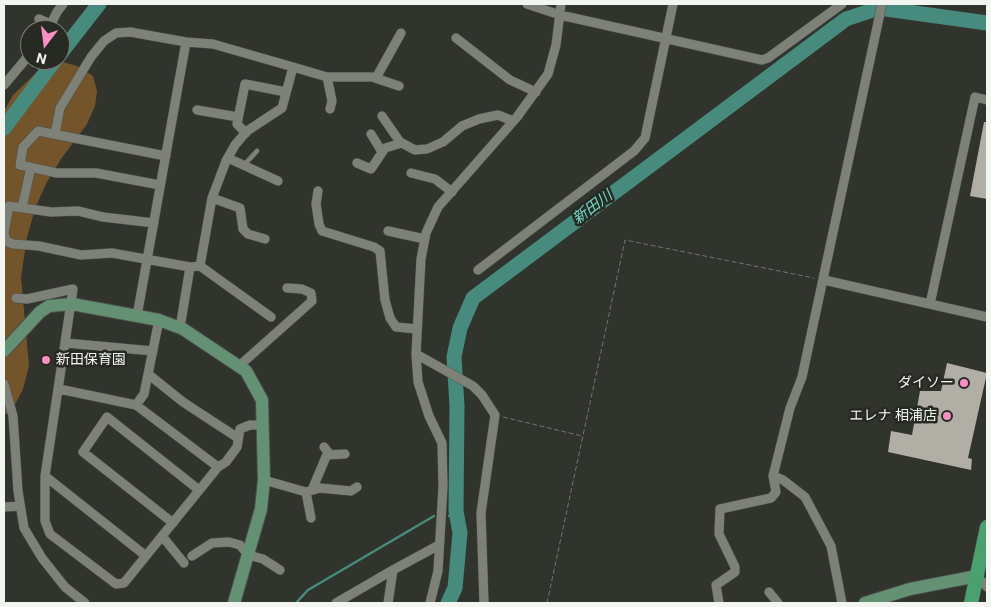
<!DOCTYPE html>
<meta charset="utf-8">
<style>
body{margin:0}
#map{position:relative;width:991px;height:607px;overflow:hidden;background:#31342d;font-family:Roboto,sans-serif}
canvas{display:block}
.frame{position:absolute;inset:0;border:5px solid #f3f5f1;pointer-events:none}
.north{position:absolute;left:20px;top:20px;width:50px;height:50px;box-sizing:border-box;background:#272a23;border:1px solid #797b75;border-radius:50%;rotate:195deg;font-size:14px;font-weight:700;line-height:20px;text-align:center;color:#f3f5f1}
.north::after{content:'';display:block;margin:auto;width:18px;height:22px;background:#fb8fc5;clip-path:polygon(50% 0,100% 100%,50% 72%,0 100%)}
</style>
<div id="map">
<canvas width="991" height="607"></canvas>
<div class="frame"></div>
<div class="north">N</div>
</div>
<script>
const c = document.querySelector('canvas').getContext('2d');
c.lineJoin = 'round';
function fill(path, color) { c.fillStyle = color; c.fill(path, 'evenodd'); }
const toPath = rows => new Path2D(rows.map(r => 'M' + r).join(''));
function strokePath(path, color, width, dash) { c.strokeStyle = color; c.lineWidth = width; c.lineCap = dash ? 'butt' : 'round'; c.setLineDash(dash || []); c.stroke(path); }
function drawText(font, color, halo, rows, align = 'center') {
  c.font = font + ' Roboto,"Noto Sans JP",sans-serif'; c.lineWidth = 5; c.setLineDash([]); c.textBaseline = 'middle'; c.strokeStyle = halo; c.fillStyle = color; for (const [text, x, y, turn = 0] of rows) {
    c.save(); c.translate(x, y); c.rotate((+turn || 0) * Math.PI / 180); c.textAlign = isNaN(turn) ? turn : align; if (halo) c.strokeText(text, 0, 0); c.fillText(text, 0, 0); c.restore();
  }
}
fill(toPath([
 [59,61,77,66,93,76,97,91,95,106,87,124,61,159,47,182,36,206,27,237,21,277,29,366,23,389,12,410,4,415,4,111,13,95,40,69]
]), '#74542b');
strokePath(toPath([
 [449,516,457,516],
 [296,603,308,590,434,516]
]), '#478a7e', 2.5);
strokePath(toPath([
 [60,54,99,4],
 [4,128,55,60],
 [448,603,455,588,460,533,456,511,457,406,454,357,460,328,473,298,846,19,879,8,987,23]
]), '#478a7e', 15);
fill(toPath([
 [984,122,987,122,987,199,970,196],
 [947,363,987,373,968,458,972,459,971,470,888,452,891,431,912,435,920,391,941,391]
]), '#b0aea5');
const lane = toPath([
 [244,165,257,151]
]);
const street = toPath([
 [527,4,560,15,762,60,768,58,842,4],
 [39,19,51,24],
 [48,30,57,12,63,4],
 [456,38,510,80,536,92],
 [293,67,327,77,332,101,330,109],
 [327,77,372,77,399,86],
 [376,78,401,33],
 [4,85,30,54],
 [197,110,238,117],
 [382,116,400,142,415,150,427,149,443,142,462,126,479,119,498,115,513,121],
 [246,133,237,124,245,84,286,92],
 [55,134,60,108,91,57,104,41,116,33,130,32,186,42,213,44,293,67,282,108,247,131,235,145,226,161,212,198,200,266,190,267,112,253,81,255,39,246,13,244,6,241,4,233,9,206,51,212,78,211,103,217,154,223],
 [371,134,382,152],
 [228,158,278,181],
 [357,163,371,169,385,148,402,143],
 [411,173,435,179,452,192],
 [160,185,96,173,57,173,20,165,23,147,38,131,166,156],
 [318,191,316,204,319,224,322,231,374,247,380,251,385,300,390,318,396,327,417,329],
 [212,198,240,208,243,229,248,234,265,239],
 [22,208,31,167],
 [388,231,425,239],
 [200,266,271,317],
 [478,270,634,151,645,138,673,4],
 [824,280,987,317],
 [16,298,27,299,73,289,45,476,45,521,50,534,116,584,124,583,218,467,226,462,237,447,240,429,250,425,263,425],
 [930,304,975,97,987,100],
 [137,316,186,42],
 [180,328,190,267],
 [66,343,153,351],
 [416,354,473,386,482,395,495,415,481,513,484,603],
 [239,366,312,301,311,293,302,289,287,288],
 [148,374,183,402,238,438],
 [4,384,13,416,18,491,24,528,42,558,65,587,85,603],
 [59,389,136,405,218,467],
 [136,405,144,394,159,320],
 [327,455,345,454],
 [45,476,146,556],
 [773,476,783,480,805,497,831,546,842,603],
 [264,480,306,492,311,518],
 [312,490,328,452,324,447],
 [306,492,320,488,351,491,357,487],
 [4,507,20,506],
 [173,523,83,452,107,417,199,490],
 [162,536,184,563],
 [192,556,212,543,229,542,240,545,248,555,263,559,280,570],
 [977,576,987,587],
 [769,592,778,603],
 [336,603,393,570],
 [388,603,393,570,439,545],
 [430,603,438,571,443,487,442,443,429,416,418,382,416,354,421,259,426,233,438,207,517,117,548,74,556,45,561,4],
 [719,603,716,585,735,572,735,567,719,534,720,509,771,498,776,492,773,476,790,408,802,377,882,4]
]);
const secondary = toPath([
 [4,351,40,312,49,306,72,304,159,320,183,329,246,371,262,400,264,480,261,509,234,603],
 [865,603,910,589,977,576]
]);
const primary = toPath([
 [971,603,987,527]
]);
strokePath(lane, '#4d504a', 5.5);
strokePath(street, '#4d504a', 10);
strokePath(secondary, '#4d504a', 14);
strokePath(primary, '#4d504a', 15);
strokePath(toPath([
 [503,417,582,436],
 [547,603,625,240,814,278]
]), '#72756f', 1, [5, 2.5]);
strokePath(lane, '#7d8178', 4.5);
strokePath(street, '#7d8178', 9);
strokePath(secondary, '#649173', 12);
strokePath(primary, '#4aa06e', 14);
for (const [x, y, r, color] of [
 [46,360,5,"#fb8fc5"],
 [964,383,5,"#fb8fc5"],
 [947,416,5,"#fb8fc5"]
]) { const dot = new Path2D(); dot.arc(x, y, r, 0, 2 * Math.PI); c.fillStyle = color; c.fill(dot); strokePath(dot, '#272a23', 2); }
drawText('14px', '#f3f5f1', '#272a23', [
 ["新田保育園",56,360,"left"],
 ["ダイソー",954,383],
 ["エレナ 相浦店",937,416]
], 'right');
drawText('italic 15px', '#72dac8', '#272a23', [
 ["新田川",593,208,-37]
]);
</script>
